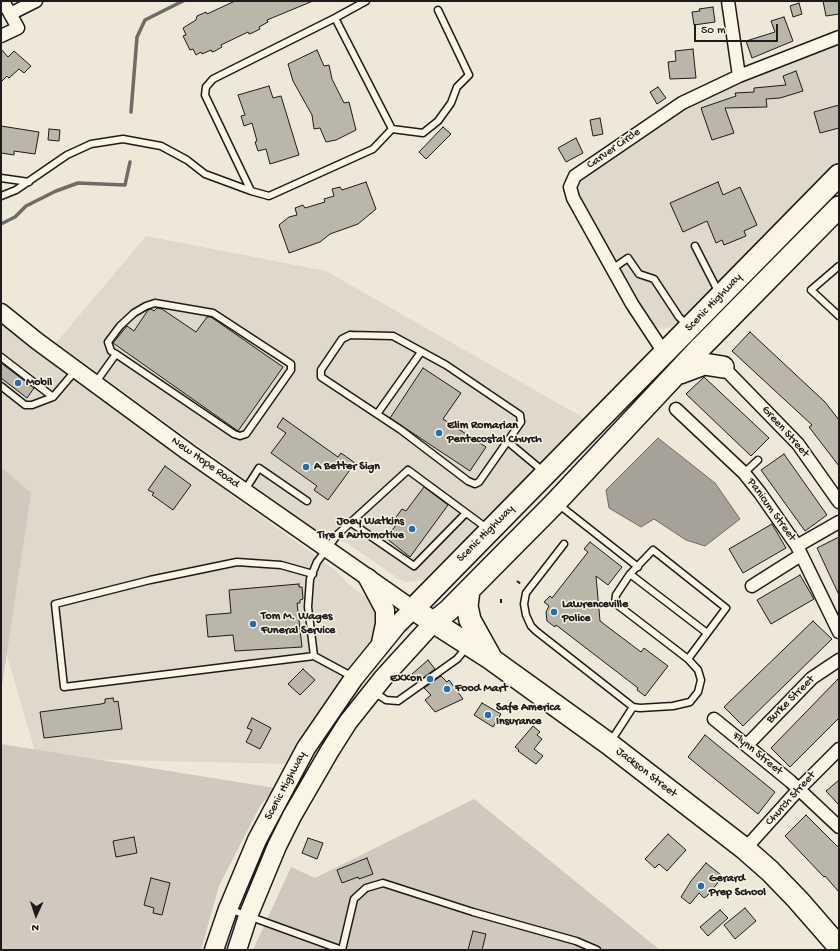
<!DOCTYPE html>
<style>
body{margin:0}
#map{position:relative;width:840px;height:951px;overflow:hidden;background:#eee8d9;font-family:"Gochi Hand",sans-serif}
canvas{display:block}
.frame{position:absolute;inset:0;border:2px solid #1c1c1c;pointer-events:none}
.north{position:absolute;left:16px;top:895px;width:40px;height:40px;-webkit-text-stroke:3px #fcf5e5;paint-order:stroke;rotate:183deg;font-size:11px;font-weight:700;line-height:16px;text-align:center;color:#1c1c1c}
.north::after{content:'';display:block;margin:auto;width:14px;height:18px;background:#1c1c1c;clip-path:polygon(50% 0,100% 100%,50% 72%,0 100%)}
.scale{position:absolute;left:694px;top:24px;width:84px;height:18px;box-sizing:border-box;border:2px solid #1c1c1c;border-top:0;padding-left:5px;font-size:12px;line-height:14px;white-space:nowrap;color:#1c1c1c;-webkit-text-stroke:3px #fcf5e5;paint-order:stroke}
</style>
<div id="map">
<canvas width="840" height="951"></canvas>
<div class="frame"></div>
<div class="north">N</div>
<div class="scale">50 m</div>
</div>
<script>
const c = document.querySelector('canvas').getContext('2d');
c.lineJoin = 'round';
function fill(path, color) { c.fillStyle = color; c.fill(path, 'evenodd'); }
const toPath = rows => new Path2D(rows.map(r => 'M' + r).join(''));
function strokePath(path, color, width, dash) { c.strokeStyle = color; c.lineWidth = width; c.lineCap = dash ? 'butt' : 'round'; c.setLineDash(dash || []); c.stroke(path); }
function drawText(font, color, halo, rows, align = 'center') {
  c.font = font + ' "Gochi Hand",sans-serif'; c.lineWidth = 3; c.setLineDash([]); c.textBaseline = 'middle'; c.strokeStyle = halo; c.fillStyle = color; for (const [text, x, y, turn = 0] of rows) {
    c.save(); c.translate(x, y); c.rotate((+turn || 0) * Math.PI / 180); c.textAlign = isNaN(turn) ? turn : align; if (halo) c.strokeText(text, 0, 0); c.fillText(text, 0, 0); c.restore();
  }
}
fill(toPath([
 [839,43,839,167,763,244,725,275,672,327,660,329,653,325,578,199,576,185,579,181,658,126,732,84],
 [146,236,326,271,589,421,526,484,488,514,424,580,407,582,399,579,347,543,314,529,56,343],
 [1,325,4,325,152,432,167,448,335,570,349,585,374,602,379,610,380,631,289,764,37,758,1,635]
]), '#ded9cb');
fill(toPath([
 [1,467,31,493,1,692],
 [1,744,275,788,260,806,219,886,201,950,1,950],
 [474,799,660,950,253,950,291,867,315,878]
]), '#cfcabd');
const water = toPath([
 [658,438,715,483,740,519,705,546,686,540,654,519,641,527,609,508,606,490,658,438]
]);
fill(water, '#a7a299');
strokePath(water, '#6f6c67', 1);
strokePath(toPath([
 [131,112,137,37,145,20,183,1],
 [1,224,15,217,26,206,56,191,78,183,125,185,130,162]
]), '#6f6c67', 3.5);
const building = toPath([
 [235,1,313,1,267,20,268,22,259,27,260,29,252,33,249,34,248,32,221,45,222,47,215,51,212,52,211,50,202,54,201,52,196,55,193,49,190,50,183,36,186,35,183,28,196,20,197,16,206,12,207,14,235,1],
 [823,1,839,1,839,14,826,16,823,1],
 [799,3,802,14,793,17,790,6,799,3],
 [713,7,715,22,694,25,692,12,700,11,699,9,713,7],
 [784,17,793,41,752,58,746,41,775,32,771,21,784,17],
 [1,49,8,57,14,51,31,66,24,73,19,69,9,78,7,76,1,82,1,49],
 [693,49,696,78,670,79,668,62,676,61,675,51,693,49],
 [317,50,324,66,329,65,332,79,344,103,349,102,356,130,336,140,326,142,320,128,314,129,312,115,293,81,288,64,317,50],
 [796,71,803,91,780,98,766,99,767,107,725,108,734,133,712,140,701,108,736,96,735,93,754,92,754,88,786,85,783,76,796,71],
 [269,86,273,98,281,96,299,155,270,164,266,149,258,151,255,142,257,141,252,123,244,126,241,116,245,115,238,95,269,86],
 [658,87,666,98,657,104,650,92,658,87],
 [839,105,839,128,820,133,814,112,839,105],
 [600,118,603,134,593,136,590,120,600,118],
 [1,126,39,132,35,154,14,151,14,155,1,153,1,126],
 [443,127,451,134,426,159,419,152,443,127],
 [49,129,60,130,59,141,48,140,49,129],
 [576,138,583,153,566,162,558,148,576,138],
 [366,182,376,209,358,224,330,234,320,242,289,253,279,225,289,217,297,215,295,208,303,205,305,208,325,202,324,199,334,196,332,189,340,187,342,190,366,182],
 [718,182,723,195,740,187,757,225,744,231,746,236,724,245,722,240,716,243,707,221,683,232,670,203,718,182],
 [157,308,162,309,196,332,207,317,211,317,283,367,238,431,113,343,127,326,134,331,148,310,151,309,154,311,157,308],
 [750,332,825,402,839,420,839,466,809,427,812,425,732,351,750,332],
 [1,363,34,388,27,398,1,378,1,363],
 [423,368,461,393,443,419,486,447,470,471,390,418,423,368],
 [704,377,769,438,751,456,686,394,704,377],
 [283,418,338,457,341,453,355,463,328,500,314,490,317,486,271,453,286,433,277,427,283,418],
 [784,454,827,515,805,531,761,470,784,454],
 [165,466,191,485,173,510,152,495,154,493,148,490,165,466],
 [424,487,448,505,410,557,386,538,400,520,396,517,402,509,406,511,424,487],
 [772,524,786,548,743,573,729,549,772,524],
 [839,537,839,595,817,548,839,537],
 [590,542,622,567,608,585,596,576,600,621,641,652,644,648,668,666,645,696,637,690,638,688,556,625,555,627,547,621,546,612,549,606,544,602,550,596,552,598,588,552,584,549,590,542],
 [800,575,814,599,771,624,757,600,800,575],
 [299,584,299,587,302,587,303,599,300,600,300,603,297,603,302,647,235,651,233,635,208,637,206,615,231,613,229,590,299,584],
 [813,621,832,639,743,726,724,707,813,621],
 [428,660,435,669,419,681,412,674,428,660],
 [303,669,315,680,300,695,288,684,303,669],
 [441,676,447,682,449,680,463,699,435,712,425,700,431,695,424,688,441,676],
 [839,678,839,718,790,767,771,748,839,678],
 [113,698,114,702,118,701,122,729,44,738,40,712,101,704,105,703,105,699,113,698],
 [482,703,501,714,493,727,474,715,482,703],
 [252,718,271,728,260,749,246,742,252,730,247,728,252,718],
 [533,726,540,732,537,735,542,739,534,749,543,756,536,764,518,751,519,750,515,747,533,726],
 [705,735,775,792,758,814,688,757,705,735],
 [839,780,839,805,826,791,839,780],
 [806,815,839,848,839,892,825,876,824,877,785,836,806,815],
 [668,834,686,850,667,871,659,864,655,868,645,859,668,834],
 [134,837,137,853,116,857,113,841,134,837],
 [308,838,323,843,317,859,302,853,308,838],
 [367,858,373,874,359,879,358,877,342,883,337,870,367,858],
 [706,863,721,875,718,879,720,880,707,896,704,898,699,893,690,904,681,897,691,881,706,863],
 [151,878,170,883,162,915,153,913,154,908,144,905,151,878],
 [745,908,756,921,735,939,724,925,745,908],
 [720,910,728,918,708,936,700,927,720,910],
 [473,931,486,934,482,950,468,950,473,931]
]);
fill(building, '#bab6aa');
strokePath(building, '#1c1c1c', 1);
const lane = toPath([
 [335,18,366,1],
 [392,129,423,133,438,121,451,103,457,87,469,75,438,10],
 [1,178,29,182],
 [1,196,16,190,67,155,91,144,123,139,161,146,187,160,205,174,251,191,205,95,206,87,213,79,335,18,392,129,373,149,269,196,251,191],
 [695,246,719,293],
 [839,266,811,290,839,316],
 [612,269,628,258,639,274,654,279,679,317,687,325],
 [350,335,393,336,446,365,520,415,521,422,479,482,475,484,468,481,401,430,321,377,321,370,342,339,350,335],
 [1,357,53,397],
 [96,382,116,354,234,434,240,436,246,434,291,370,291,364,213,313,155,303,146,306,134,313,120,326,108,342,111,351,116,354],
 [1,386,25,405,32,405,53,397,76,370],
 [377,414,421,352],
 [507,441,544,472],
 [744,473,758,460],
 [245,490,259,468,307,501],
 [558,504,638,567],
 [350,522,414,566,466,513],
 [564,544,526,593,524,604,526,615,531,626,536,631,633,707,640,708,673,706,690,702,698,692,701,680,698,670,688,659,726,608,653,550,630,574,616,595,615,603,688,659],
 [313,574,281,565,237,562,150,580,55,604,64,687,314,656],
 [630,574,707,633],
 [353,677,314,656,308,607,310,579,317,562,338,534,408,470,488,529],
 [374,692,386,700,398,701,457,659,467,647],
 [611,741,633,707],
 [229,909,342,950],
 [342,950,354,899,366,888,383,883,473,912,576,941,597,950]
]);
const street = toPath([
 [728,1,739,76],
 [10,14,36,1],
 [1,36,18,28,3,1],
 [665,354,632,304,573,198,570,187,575,176,682,103,739,76,839,37],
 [723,367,798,444,839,502],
 [676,409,744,473,760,493,797,546,839,632],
 [797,546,839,522],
 [752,586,801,555],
 [714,719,790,781,839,827],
 [747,745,812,678,839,660],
 [745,849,799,789,839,749]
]);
const secondary = toPath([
 [1,312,37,341,188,452,413,609]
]);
const primary = toPath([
 [368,578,385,610,385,624,381,643],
 [214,950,228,909,257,840,306,748,354,678,397,625,413,609],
 [237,950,248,916,277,846,292,816,329,752,348,722,383,678,434,622]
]);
const highway = toPath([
 [839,175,413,609,491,659,609,744,745,849,770,871,798,900,839,947],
 [680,373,704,364,723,367],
 [469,590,467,606,470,620,490,656],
 [434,622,449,610,555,503,701,347,839,207]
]);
strokePath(lane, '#1c1c1c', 9);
strokePath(street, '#1c1c1c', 15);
strokePath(secondary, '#1c1c1c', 19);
strokePath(primary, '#1c1c1c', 21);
strokePath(highway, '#1c1c1c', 24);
strokePath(toPath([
 [517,581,522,585],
 [501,603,501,599]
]), '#1c1c1c', 2, [4, 3]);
strokePath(lane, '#fcf5e5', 6);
strokePath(street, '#fcf5e5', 12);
strokePath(secondary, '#fcf5e5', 16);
strokePath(primary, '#fcf5e5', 18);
strokePath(highway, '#fcf5e5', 21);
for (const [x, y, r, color] of [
 [18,383,4,"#1f6fb2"],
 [439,433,4,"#1f6fb2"],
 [306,467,4,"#1f6fb2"],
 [412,529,4,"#1f6fb2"],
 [554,612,4,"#1f6fb2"],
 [253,624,4,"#1f6fb2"],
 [430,679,4,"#1f6fb2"],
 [447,689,4,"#1f6fb2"],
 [488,715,4,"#1f6fb2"],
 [701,886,4,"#1f6fb2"]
]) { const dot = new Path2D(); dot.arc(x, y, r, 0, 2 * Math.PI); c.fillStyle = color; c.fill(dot); strokePath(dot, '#fcf5e5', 1.5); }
drawText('12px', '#1c1c1c', '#fcf5e5', [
 ["Carver Circle",614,149,-35],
 ["Scenic Highway",714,303,-46],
 ["Green Street",785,432,48],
 ["New Hope Road",205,463,35],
 ["Panicum Street",771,510,54],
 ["Scenic Highway",486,534,-45],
 ["Burke Street",791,700,-45],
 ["Flynn Street",757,754,39],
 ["Jackson Street",646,773,38],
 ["Scenic Highway",286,786,-62],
 ["Church Street",791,799,-48]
]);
drawText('bold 12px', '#1c1c1c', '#fcf5e5', [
 ["Mobil",26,383],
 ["Elim Romarian",447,426],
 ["Pentecostal Church",447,440],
 ["A Better Sign",314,467],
 ["Joey Watkins",404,522,"right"],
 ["Tire & Automotive",404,536,"right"],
 ["Lawrenceville",562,605],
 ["Police",562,619],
 ["Tom M. Wages",261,617],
 ["Funeral Service",261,631],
 ["Exxon",422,679,"right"],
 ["Food Mart",455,689],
 ["Safe America",496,708],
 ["Insurance",496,722],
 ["Gerard",709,879],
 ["Prep School",709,893]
], 'left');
</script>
